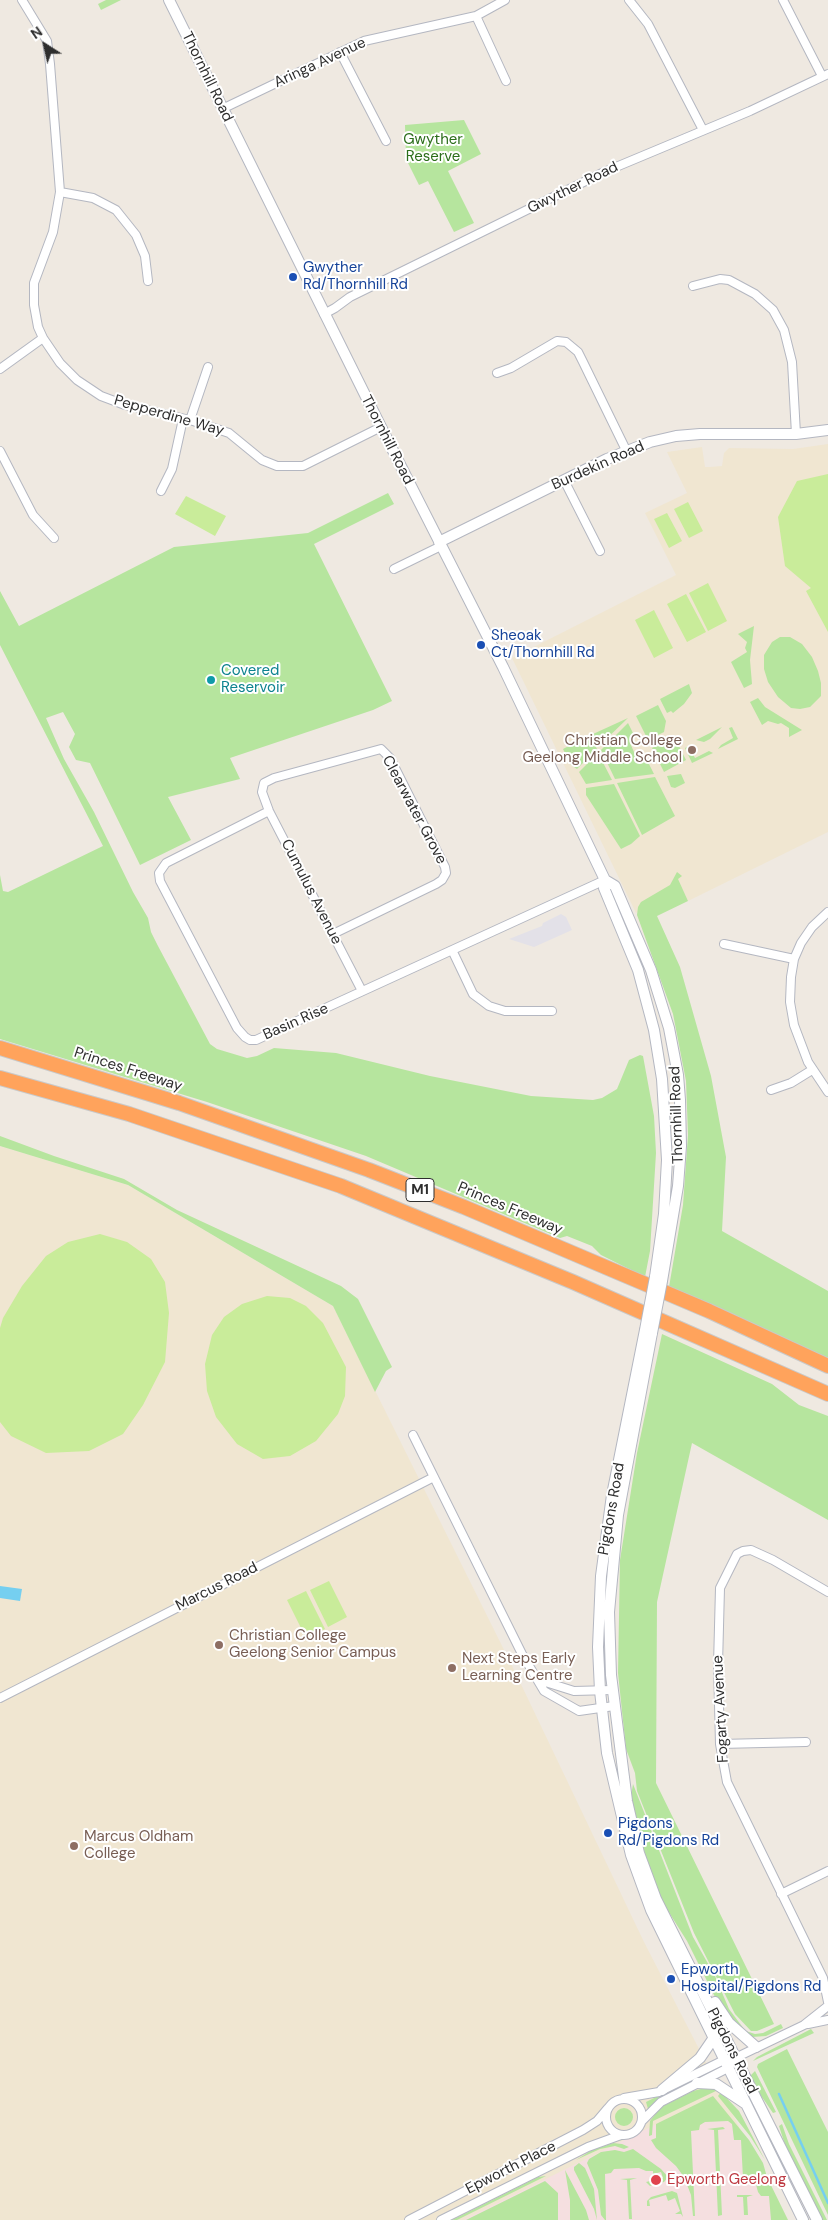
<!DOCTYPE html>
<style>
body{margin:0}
#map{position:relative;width:828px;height:2220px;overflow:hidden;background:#efe9e1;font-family:"DM Sans",sans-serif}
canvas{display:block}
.north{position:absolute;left:20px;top:20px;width:50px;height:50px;-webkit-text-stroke:4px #fff;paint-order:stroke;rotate:325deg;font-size:14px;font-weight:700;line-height:20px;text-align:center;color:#2e2e2e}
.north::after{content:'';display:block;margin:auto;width:18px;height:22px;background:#2e2e2e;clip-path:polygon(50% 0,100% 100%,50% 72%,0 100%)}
</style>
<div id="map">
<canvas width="828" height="2220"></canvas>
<div class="north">N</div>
</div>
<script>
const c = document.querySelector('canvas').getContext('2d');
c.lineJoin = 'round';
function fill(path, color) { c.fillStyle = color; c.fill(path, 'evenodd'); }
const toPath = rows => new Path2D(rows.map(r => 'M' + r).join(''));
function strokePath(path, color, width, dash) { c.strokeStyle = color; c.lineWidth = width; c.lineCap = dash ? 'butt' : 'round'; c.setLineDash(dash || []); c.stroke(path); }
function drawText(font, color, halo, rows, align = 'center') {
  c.font = font + ' "DM Sans",sans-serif'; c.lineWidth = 4; c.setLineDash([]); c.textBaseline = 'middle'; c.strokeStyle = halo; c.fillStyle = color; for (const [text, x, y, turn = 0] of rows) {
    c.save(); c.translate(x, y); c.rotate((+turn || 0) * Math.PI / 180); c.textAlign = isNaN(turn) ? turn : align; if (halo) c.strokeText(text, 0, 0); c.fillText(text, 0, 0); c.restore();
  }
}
fill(toPath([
 [561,914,566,917,572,930,534,947,509,939,542,926,543,923]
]), '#e3e1e8');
fill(toPath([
 [828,444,828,832,688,901,682,889,636,913,512,658,676,575,645,513,687,493,667,452,702,447,705,467,710,467,722,466,724,453,729,448,793,449],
 [0,1146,128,1185,333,1306,519,1680,644,1942,787,2220,0,2220]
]), '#f0e6d1');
fill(toPath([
 [713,2096,748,2141,788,2220,463,2220]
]), '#f5dfe0');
fill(toPath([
 [106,0,121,0,101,10,98,4],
 [464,120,481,154,448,171,474,223,454,232,428,181,419,185,406,159,405,125],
 [388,493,394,504,314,544,392,701,373,710,230,758,240,779,168,797,191,840,140,865,90,763,76,760,69,747,75,734,63,712,46,718,64,759,94,812,133,892,148,918,151,932,158,946,210,1044,217,1049,247,1058,257,1056,274,1048,336,1053,430,1076,531,1096,593,1100,602,1098,617,1089,629,1060,640,1055,643,1056,654,1116,656,1153,650,1251,645,1277,601,1255,592,1246,567,1236,560,1238,366,1156,207,1102,0,1039,0,875,3,891,8,892,103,846,0,645,0,591,19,626,174,547,308,533],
 [754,626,750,660,752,684,744,688,731,662,747,652,745,648,747,642,738,634],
 [780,637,790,637,802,644,812,657,818,671,821,683,821,696,810,707,800,709,791,708,778,697,768,682,764,669,764,655,772,642],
 [689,684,692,693,684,704,673,713,671,711,667,713,660,699],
 [758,698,765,707,802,730,789,737,789,728,781,723,778,724,768,721,762,725,750,702],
 [658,705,666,721,664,732,648,740,636,716],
 [628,718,599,746,593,734],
 [628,723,634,735,630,743,634,752,639,761,648,762,654,774,615,779,601,750],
 [722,727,710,739,704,742,696,740],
 [732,727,738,739,718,749,721,745,733,738,729,728],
 [590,735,597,749,577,769,571,765,563,749],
 [668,740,678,744,686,760,664,772,652,748],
 [689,746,695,758,709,751,713,753,692,763,685,748],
 [598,753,612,780,586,784,579,772],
 [681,774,685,783,675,788,671,787,667,776],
 [655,777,675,816,642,835,617,783],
 [614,784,640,836,631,844,621,849,586,795,586,788],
 [677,872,682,876,678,879,688,901,657,916,680,967,711,1076,726,1157,722,1231,828,1291,828,1358,669,1287,683,1205,688,1135,686,1081,673,1014,637,915,638,907,641,902,670,885],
 [0,1136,54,1156,124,1179,177,1210,341,1286,358,1299,392,1367,386,1371,375,1392,333,1306,128,1185,0,1146],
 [662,1334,772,1384,799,1405,828,1416,828,1520,692,1443,657,1602,656,1783,774,2024,757,2031,751,2031,735,2014,694,1933,637,1791,635,1773,626,1749,618,1673,620,1560,637,1453],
 [633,1784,693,1937,715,1976,729,2009,744,2029,742,2031,719,2005,687,1941,663,1903,645,1854,635,1817,631,1796],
 [781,2024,783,2028,766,2036,752,2037,746,2031,755,2034,763,2033],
 [811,2029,814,2033,753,2061,757,2057],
 [787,2049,828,2132,828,2215,757,2067,758,2064],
 [713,2069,702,2077,660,2099,648,2109,646,2102],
 [755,2071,776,2112,773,2113,755,2087,750,2076],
 [709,2087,718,2090,653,2121,652,2135,649,2136,650,2121,661,2107,693,2091],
 [721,2092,739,2111,765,2160,750,2136,718,2096],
 [713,2096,749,2140,763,2163,767,2177,788,2220,771,2220,769,2196,761,2196,758,2192,754,2177,743,2178,741,2140,734,2140,732,2124,728,2121,705,2122,700,2125,699,2130,691,2131,695,2216,693,2216,691,2195,684,2177,676,2166,656,2148,651,2140,656,2138,656,2124],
 '615 2117a9 9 0 1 1 18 0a9 9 0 1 1-18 0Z',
 [782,2124,789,2144,827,2220,822,2220,787,2151,779,2126],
 [723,2127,725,2129,718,2130,722,2215,718,2216,714,2130,707,2129],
 [613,2143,622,2144,629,2147,624,2149,615,2146,600,2149,576,2160,592,2150],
 [633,2149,661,2169,668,2177,664,2182,650,2186,646,2182,663,2178,661,2172,653,2174,653,2171,646,2171,639,2168,614,2169,611,2173,605,2174,606,2220,605,2220,601,2215,598,2190,587,2163,589,2159,601,2152,615,2150,624,2152],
 [579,2163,585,2168,594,2189,597,2220,594,2209,574,2170,574,2167],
 [565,2170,586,2210,589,2220,570,2220,570,2200],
 [546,2176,457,2220,452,2220,538,2177],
 [637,2178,630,2180,632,2219,629,2219,627,2180,620,2179],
 [545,2181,558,2193,558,2220,466,2220],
 [672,2191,677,2193,683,2217,681,2214,675,2214,680,2211,675,2198,668,2201,666,2195,649,2200,650,2206,647,2206,647,2201,651,2197],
 [737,2195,753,2195,747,2197,748,2215,744,2215,743,2197,737,2197]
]), '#b6e59e');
fill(toPath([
 [828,474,828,632,806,591,811,588,785,566,778,517,797,481],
 [186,496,226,516,215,536,175,514],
 [688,502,703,531,689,538,674,509],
 [667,513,682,541,669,548,654,519],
 [708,583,727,621,708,631,689,593],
 [686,594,706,632,687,642,667,604],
 [654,610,673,648,654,658,635,620],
 [100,1234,127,1242,151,1259,165,1282,169,1313,165,1362,143,1405,123,1434,89,1451,46,1453,11,1436,0,1422,0,1328,3,1318,22,1286,46,1256,68,1242],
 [267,1296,290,1298,306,1306,323,1323,346,1367,345,1396,338,1414,316,1441,290,1456,263,1459,237,1444,216,1417,207,1391,205,1364,212,1335,224,1317,242,1304],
 [329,1581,347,1617,328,1627,310,1590],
 [306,1591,325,1629,306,1638,287,1600]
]), '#c9ec9a');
fill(toPath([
 [0,1586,22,1589,20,1601,0,1598]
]), '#75cff0');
strokePath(toPath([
 [779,2094,828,2203]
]), '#75cff0', 2.5);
const minor = toPath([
 [22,0,47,41,50,64,60,192,53,232,34,283,34,305,38,327,43,338,60,363,77,380,101,396,125,405,190,420,229,433,262,460,277,466,303,466,381,427],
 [629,0,648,24,703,130],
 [783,0,822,76],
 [476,16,506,81],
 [340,52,386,141],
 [222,109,364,41,476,16,505,0],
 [60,192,93,198,116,210,136,235,145,256,148,281],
 [693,286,720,279,729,280,755,294,773,310,784,330,792,362,796,434],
 [324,314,335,308,350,297,604,172,750,111,828,74],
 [0,369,43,338],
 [497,373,511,368,557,341,566,342,578,352,583,362,626,450],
 [190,420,208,367],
 [0,451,33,515,54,538],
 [564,480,600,551],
 [161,491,172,469,183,419],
 [394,569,441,546],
 [269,811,166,863,159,873,160,881,237,1028,245,1037,250,1040,256,1040,306,1017,605,880],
 [828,912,812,927,801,943,794,959,791,977,790,1002,794,1025,808,1062,828,1092],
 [333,934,436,884,442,880,446,873,445,867,390,758,381,749,274,778,264,783,262,792,269,811,362,991],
 [724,944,794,959],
 [452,950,473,994,489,1006,505,1011,552,1011],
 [771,1090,791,1083,812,1070],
 [413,1435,522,1654,544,1691,579,1711,614,1706],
 [828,1592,773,1560,751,1550,743,1551,737,1554,720,1588,718,1665,720,1744,727,1782,823,1978,828,2002],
 [539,1680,574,1691,612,1690],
 [0,1698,434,1477],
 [720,1744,806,1742],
 [781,1894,828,1871],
 [808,2024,828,2020],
 [624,2098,659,2092,724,2060,735,2058,804,2025,828,2006],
 '606 2117a18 18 0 1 1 36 0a18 18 0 1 1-36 0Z',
 [642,2121,661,2102,728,2068,731,2063],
 [409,2220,583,2130,597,2121,608,2108],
 [441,2220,588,2147,621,2135]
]);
const tertiary = toPath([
 [169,0,381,427,503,667,605,880,615,886,651,970,669,1028,678,1075,680,1100,681,1146,678,1186,662,1281],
 [439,542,607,459,650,442,676,436,700,434,796,434,828,430],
 [605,880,604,888,638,970,654,1030,662,1079,667,1160,664,1214,655,1277],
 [645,1330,612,1495,601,1576,598,1647,600,1691,607,1753,631,1855,651,1910,803,2220],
 [652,1333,618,1515,609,1612,611,1675,627,1801,639,1853,656,1899,817,2220],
 [715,2002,729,2023,756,2047],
 [697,2083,716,2084,746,2104],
 [662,2090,700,2058,713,2039]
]);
const motorway = toPath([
 [0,1048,179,1103,369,1170,464,1207,709,1311,828,1366],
 [0,1078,129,1114,341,1186,573,1282,828,1394]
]);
strokePath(minor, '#b4b7c1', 10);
strokePath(tertiary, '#b4b7c1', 12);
strokePath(motorway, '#c9c9c9', 16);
strokePath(minor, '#fff', 8);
strokePath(tertiary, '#fff', 10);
strokePath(motorway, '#ffa35c', 14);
const tertiaryBridge = toPath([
 [645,1330,655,1277],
 [652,1333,662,1281]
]);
strokePath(tertiaryBridge, '#b4b7c1', 12, []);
strokePath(tertiaryBridge, '#fff', 10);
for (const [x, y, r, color] of [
 [293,277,5,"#1a4fb4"],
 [481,645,5,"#1a4fb4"],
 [211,680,5,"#0f9aa8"],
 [692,750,5,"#8d6e63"],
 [219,1645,5,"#8d6e63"],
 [452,1668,5,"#8d6e63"],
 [608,1833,5,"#1a4fb4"],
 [74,1846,5,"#8d6e63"],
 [671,1979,5,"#1a4fb4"],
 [656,2180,6,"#e0444e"]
]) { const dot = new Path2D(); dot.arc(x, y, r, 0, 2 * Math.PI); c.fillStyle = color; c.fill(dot); strokePath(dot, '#fff', 2); }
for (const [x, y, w] of [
 [420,1190,28]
]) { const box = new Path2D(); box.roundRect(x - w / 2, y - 11.5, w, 23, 4); c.fillStyle = '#fff'; c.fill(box); strokePath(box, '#2e2e2e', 1); }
drawText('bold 14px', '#2e2e2e', null, [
 ["M1",420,1190]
]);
drawText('15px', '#2e2e2e', '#fff', [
 ["Aringa Avenue",320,63,-25],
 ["Thornhill Road",207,77,64],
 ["Gwyther Road",573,188,-26],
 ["Pepperdine Way",169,416,16],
 ["Thornhill Road",387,440,63],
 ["Burdekin Road",598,466,-24],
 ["Clearwater Grove",414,810,62],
 ["Cumulus Avenue",311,892,63],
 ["Basin Rise",296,1022,-24],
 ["Princes Freeway",128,1070,18],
 ["Thornhill Road",677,1115,-92],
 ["Princes Freeway",510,1209,23],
 ["Pigdons Road",612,1509,-80],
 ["Marcus Road",217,1587,-27],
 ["Fogarty Avenue",721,1709,-93],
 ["Pigdons Road",732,2051,63],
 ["Epworth Place",511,2168,-27]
]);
drawText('15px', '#2c6e1b', '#fff', [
 ["Gwyther",433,140],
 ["Reserve",433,157]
]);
drawText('15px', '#164399', '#fff', [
 ["Gwyther",303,268],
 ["Rd/Thornhill Rd",303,285],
 ["Sheoak",491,636],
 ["Ct/Thornhill Rd",491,653],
 ["Pigdons",618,1824],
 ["Rd/Pigdons Rd",618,1841],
 ["Epworth",681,1970],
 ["Hospital/Pigdons Rd",681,1987]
], 'left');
drawText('15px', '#0d838f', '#fff', [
 ["Covered",221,671],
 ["Reservoir",221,688]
], 'left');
drawText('15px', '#785e54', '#fff', [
 ["Christian College",682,741,"right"],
 ["Geelong Middle School",682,758,"right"],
 ["Christian College",229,1636],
 ["Geelong Senior Campus",229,1653],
 ["Next Steps Early",462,1659],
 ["Learning Centre",462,1676],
 ["Marcus Oldham",84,1837],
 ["College",84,1854]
], 'left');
drawText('15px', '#be3a42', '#fff', [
 ["Epworth Geelong",667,2180]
], 'left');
</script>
